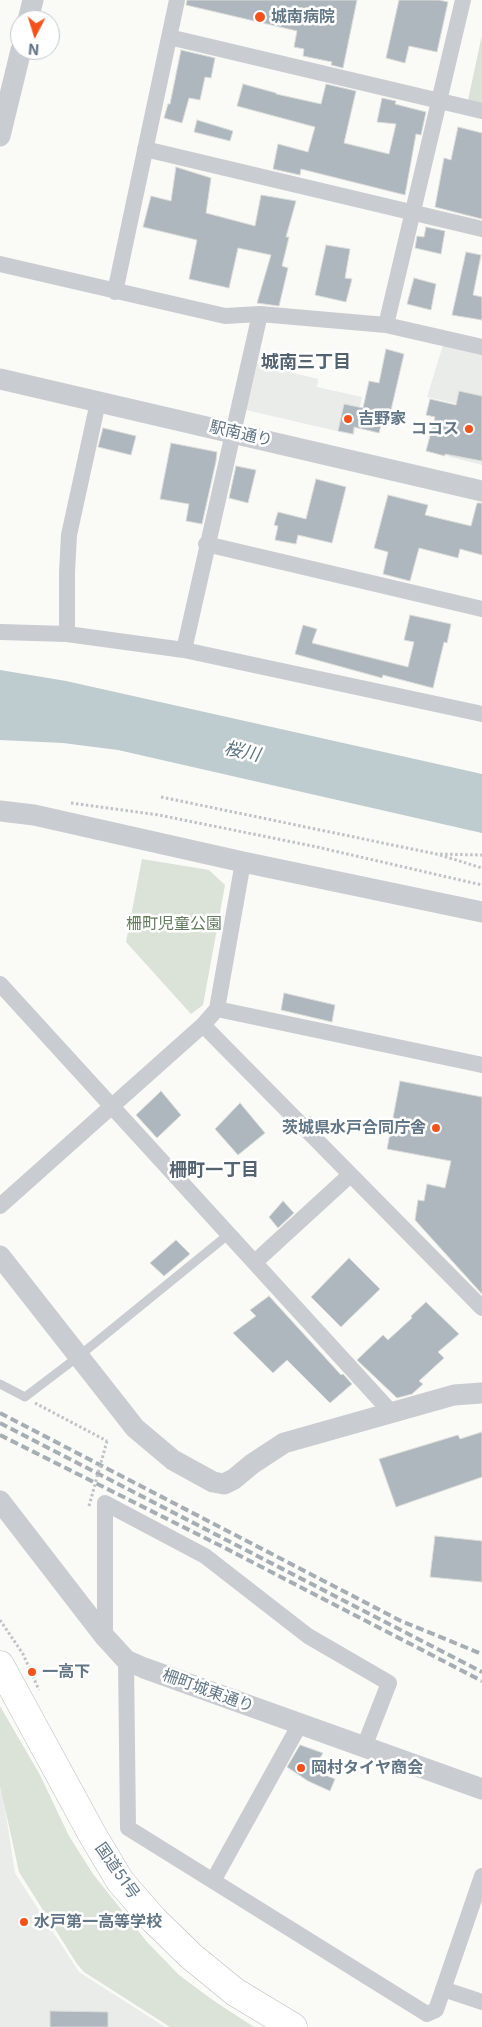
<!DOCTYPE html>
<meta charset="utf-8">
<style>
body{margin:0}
#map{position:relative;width:482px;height:2027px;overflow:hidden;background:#fafaf7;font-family:Inter,sans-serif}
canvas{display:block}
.north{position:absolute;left:10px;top:10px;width:50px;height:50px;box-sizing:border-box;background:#fff;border:1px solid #c0c8ce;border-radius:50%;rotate:185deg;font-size:14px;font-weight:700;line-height:20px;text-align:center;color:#617585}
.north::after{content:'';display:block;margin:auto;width:18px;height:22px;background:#f5521b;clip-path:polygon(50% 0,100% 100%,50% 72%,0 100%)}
</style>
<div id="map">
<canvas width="482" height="2027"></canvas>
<div class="north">N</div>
</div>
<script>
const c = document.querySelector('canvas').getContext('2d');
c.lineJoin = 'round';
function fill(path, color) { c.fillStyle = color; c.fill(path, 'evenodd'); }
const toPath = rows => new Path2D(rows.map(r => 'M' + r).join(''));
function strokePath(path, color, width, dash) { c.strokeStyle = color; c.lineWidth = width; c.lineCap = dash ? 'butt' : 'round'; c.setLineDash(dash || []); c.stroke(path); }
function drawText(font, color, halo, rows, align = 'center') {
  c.font = font + ' Inter,"Noto Sans JP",sans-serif'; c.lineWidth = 5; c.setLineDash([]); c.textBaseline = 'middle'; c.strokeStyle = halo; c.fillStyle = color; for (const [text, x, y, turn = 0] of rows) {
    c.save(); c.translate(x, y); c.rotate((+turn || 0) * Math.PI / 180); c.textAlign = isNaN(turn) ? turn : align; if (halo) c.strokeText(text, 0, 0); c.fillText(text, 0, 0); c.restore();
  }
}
fill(toPath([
 [443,345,482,354,482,465,447,456,459,404,427,397],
 [257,364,318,379,317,387,362,397,354,435,246,410],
 [0,1776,15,1873,79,1972,165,2027,0,2027]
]), '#eaecea');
fill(toPath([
 [482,35,482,104,468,100],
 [142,859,209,870,225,885,203,1005,191,1014,126,942],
 [0,1706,40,1775,69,1836,93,1874,147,1942,179,1975,214,2001,254,2027,170,2027,84,1972,77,1964,19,1872,0,1785]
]), '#dbe2d8');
fill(toPath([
 [0,670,66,681,482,774,482,833,118,750,63,743,0,740]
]), '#becbcf');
const building = toPath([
 [187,0,357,0,343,68,331,65,332,62,303,56,304,49,294,47,297,31,186,5,187,0],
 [399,0,439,0,448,2,437,52,409,46,405,63,386,58,399,0],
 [181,50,215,58,211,78,205,77,200,100,189,98,182,123,164,118,168,104,170,104,181,50],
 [243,84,276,93,276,94,321,104,326,84,356,91,344,143,389,154,396,124,377,122,382,98,396,101,395,104,426,112,421,135,416,134,405,195,301,169,300,175,273,169,278,144,308,152,315,127,237,106,243,84],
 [197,120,233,131,230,141,194,132,197,120],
 [458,127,482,133,482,219,435,207,444,158,451,160,458,127],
 [176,167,211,178,206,213,255,226,261,195,296,201,286,237,289,237,282,266,288,268,279,306,257,303,271,255,238,248,229,288,189,279,197,240,143,227,151,196,171,201,176,167],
 [426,227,445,231,441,254,415,248,417,236,424,237,426,227],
 [326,245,350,249,345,278,352,279,346,302,315,295,326,245],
 [466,252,481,255,473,295,482,297,482,320,452,315,466,252],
 [414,278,436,284,431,310,407,304,414,278],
 [386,349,404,354,388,423,382,421,379,433,354,427,353,434,338,431,344,404,363,408,369,381,379,383,386,349],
 [459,391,482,396,482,461,445,454,445,456,426,451,435,417,426,415,430,399,456,405,459,391],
 [103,428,136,436,131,455,98,447,103,428],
 [171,443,217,452,216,461,202,524,186,521,189,504,160,499,171,443],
 [236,466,256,470,248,503,229,498,236,466],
 [316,479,346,487,332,543,298,535,296,544,275,540,278,526,274,525,278,512,306,519,316,479],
 [388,495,428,505,425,515,471,526,477,503,482,503,482,555,460,549,458,558,419,548,410,581,383,574,388,552,374,548,388,495],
 [410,615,451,624,447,643,444,642,433,688,383,675,382,678,295,654,303,625,317,629,312,643,408,667,414,642,404,640,410,615],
 [284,993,335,1005,332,1022,281,1010,284,993],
 [400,1081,482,1097,482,1294,415,1220,418,1200,424,1201,427,1184,445,1188,451,1161,387,1149,400,1081],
 [161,1091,181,1115,157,1138,136,1115,161,1091],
 [240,1103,265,1133,238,1155,215,1129,240,1103],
 [283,1201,294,1213,278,1228,269,1217,283,1201],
 [176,1240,190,1254,164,1276,150,1263,176,1240],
 [349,1258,380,1289,341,1327,311,1297,349,1258],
 [269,1296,341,1375,343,1374,352,1384,330,1403,287,1360,273,1373,233,1333,256,1316,250,1310,269,1296],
 [426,1302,459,1334,438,1352,444,1358,419,1381,423,1384,412,1394,397,1398,357,1360,383,1335,388,1340,412,1318,411,1316,426,1302],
 [482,1432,482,1477,396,1507,379,1459,458,1435,460,1439,482,1432],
 [435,1536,482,1541,482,1582,430,1577,435,1536],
 [300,1745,323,1753,313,1770,335,1779,330,1791,308,1781,287,1767,300,1745],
 [50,2011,108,2012,108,2027,50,2027,50,2011]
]);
fill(building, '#adb7bd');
strokePath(building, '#dbdcd9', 1);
const trunk = toPath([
 [0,1665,92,1834,120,1881,154,1920,191,1956,235,1992,293,2027]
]);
strokePath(trunk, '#b9bdc1', 29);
strokePath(toPath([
 [161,797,436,854,482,855],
 [71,803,159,815,317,847,482,885],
 [440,855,482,868],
 [35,1403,107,1441],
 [0,1620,23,1654,39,1690]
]), '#c0c3c5', 3, [2.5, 2.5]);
strokePath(toPath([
 [0,1384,25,1397,79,1356,229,1234]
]), '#c9cdd1', 9);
strokePath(toPath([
 [169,37,482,111],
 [145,149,482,229],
 [0,264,225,316,260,314,386,325,482,347],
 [115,292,177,0],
 [386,325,463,0],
 [206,544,482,609],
 [0,632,67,634,184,650,482,714],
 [67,634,67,572,69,535,98,402],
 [184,650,260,314],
 [0,984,391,1412],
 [217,1009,482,1065],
 [203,1025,482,1308],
 [0,1206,203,1025,217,1009,243,862],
 [255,1262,350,1175],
 [105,1637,105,1503,205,1556,308,1636,389,1683,364,1747],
 [126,1660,128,1828,427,2014,436,2010,482,1876],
 [213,1881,300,1724],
 [443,1989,482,2002]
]), '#c9cdd1', 16);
strokePath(toPath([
 [28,20,33,0],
 [0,136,21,50],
 [0,379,482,491],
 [0,811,34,815,243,862,482,912],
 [0,1256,135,1428,173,1460,213,1482,224,1484,234,1479,252,1464,284,1443,454,1395,482,1393],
 [0,1501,105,1637,126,1660,144,1668,482,1789]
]), '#c9cdd1', 21);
strokePath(trunk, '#fff', 28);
strokePath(toPath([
 [0,1413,401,1621,482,1654],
 [0,1423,482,1672],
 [0,1435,223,1547,482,1681]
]), '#a6aeb4', 4, [8, 4]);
strokePath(toPath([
 [89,1506,107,1441]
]), '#c0c3c5', 3, [2.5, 2.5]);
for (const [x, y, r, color] of [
 [260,17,6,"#f5521b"],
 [348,419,5,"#f5521b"],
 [469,429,5,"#f5521b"],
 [436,1128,5,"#f5521b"],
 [32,1672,5,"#f5521b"],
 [301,1768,5,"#f5521b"],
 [24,1922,5,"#f5521b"]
]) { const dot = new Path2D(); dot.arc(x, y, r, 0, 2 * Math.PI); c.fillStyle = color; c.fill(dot); strokePath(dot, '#fff', 2); }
drawText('bold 16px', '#617585', '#fff', [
 ["城南病院",271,17],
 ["吉野家",358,419],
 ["ココス",459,429,"right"],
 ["茨城県水戸合同庁舎",426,1128,"right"],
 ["一高下",42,1672],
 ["岡村タイヤ商会",311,1768],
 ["水戸第一高等学校",34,1922]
], 'left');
drawText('16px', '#617585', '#fff', [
 ["駅南通り",241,434,13],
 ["柵町城東通り",208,1691,20],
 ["国道51号",117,1871,55]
]);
drawText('16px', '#667c61', '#fff', [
 ["柵町児童公園",174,924]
]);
drawText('bold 18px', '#54636f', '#fff', [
 ["城南三丁目",306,363],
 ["柵町一丁目",214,1171]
]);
drawText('italic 18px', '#5d757e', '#fff', [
 ["桜川",242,752,12]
]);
</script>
